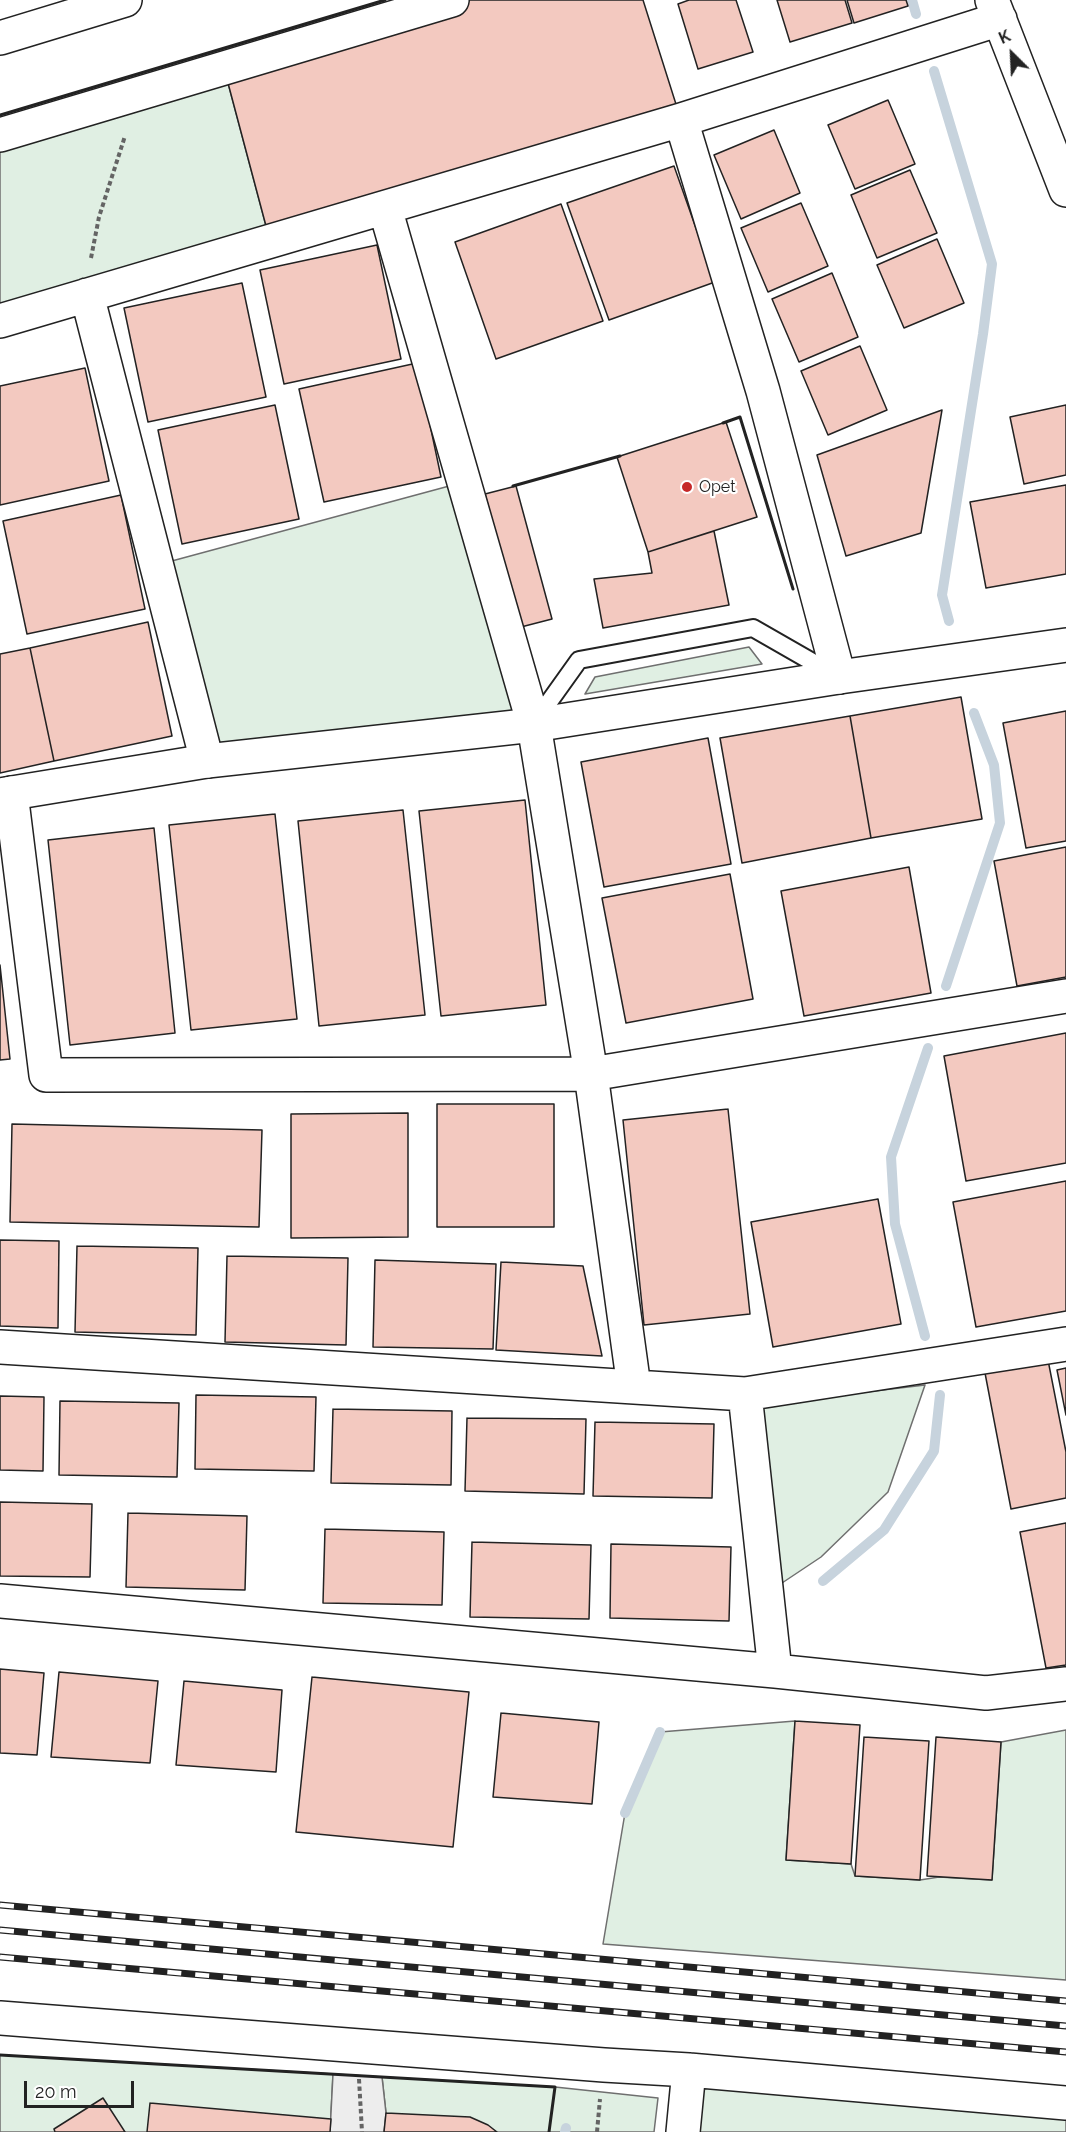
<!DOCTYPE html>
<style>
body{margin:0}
#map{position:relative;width:1066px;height:2132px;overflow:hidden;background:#fff;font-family:Raleway,sans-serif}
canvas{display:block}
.north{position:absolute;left:982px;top:24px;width:60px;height:60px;-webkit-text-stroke:4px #fff;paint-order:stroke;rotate:336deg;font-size:16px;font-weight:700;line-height:24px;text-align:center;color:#222}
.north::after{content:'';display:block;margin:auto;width:21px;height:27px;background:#222;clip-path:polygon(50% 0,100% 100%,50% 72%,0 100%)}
.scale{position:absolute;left:24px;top:2081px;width:110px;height:27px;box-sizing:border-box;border:3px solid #222;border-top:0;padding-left:8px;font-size:18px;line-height:21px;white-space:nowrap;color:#222;-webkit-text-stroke:4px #fff;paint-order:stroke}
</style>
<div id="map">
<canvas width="1066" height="2132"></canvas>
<div class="north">K</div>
<div class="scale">20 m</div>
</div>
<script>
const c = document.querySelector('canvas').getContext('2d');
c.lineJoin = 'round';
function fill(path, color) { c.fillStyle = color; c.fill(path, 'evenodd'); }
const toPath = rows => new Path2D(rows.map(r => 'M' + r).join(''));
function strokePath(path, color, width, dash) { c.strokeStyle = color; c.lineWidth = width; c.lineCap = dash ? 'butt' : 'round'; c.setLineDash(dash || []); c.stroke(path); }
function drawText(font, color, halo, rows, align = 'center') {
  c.font = font + ' Raleway,sans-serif'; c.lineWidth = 4.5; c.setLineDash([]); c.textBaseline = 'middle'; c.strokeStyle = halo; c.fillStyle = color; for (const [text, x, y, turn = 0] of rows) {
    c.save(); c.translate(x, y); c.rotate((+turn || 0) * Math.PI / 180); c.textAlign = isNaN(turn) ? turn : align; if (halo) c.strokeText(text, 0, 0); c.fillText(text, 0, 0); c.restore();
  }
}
const green = toPath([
 [224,68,270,241,0,321,0,135,224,68],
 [464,482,534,725,207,761,157,565,464,482],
 [749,647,762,664,585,694,595,677,749,647],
 [925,1385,888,1492,821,1557,776,1587,756,1405,925,1385],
 [795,1721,786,1860,851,1864,855,1876,920,1880,939,1877,992,1880,1001,1742,1066,1730,1066,1980,603,1944,625,1813,660,1732,795,1721],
 [0,2055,333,2074,330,2132,0,2132,0,2055],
 [689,2070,1066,2103,1066,2132,683,2132,689,2070],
 [382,2077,555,2087,658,2098,654,2132,384,2132,386,2113,382,2077]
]);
fill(green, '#e0efe3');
strokePath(green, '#6f6f6f', 1.5);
const parking = toPath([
 [333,2074,382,2077,386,2113,384,2132,330,2132,333,2074]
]);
fill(parking, '#ededed');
strokePath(parking, '#6f6f6f', 1.5);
strokePath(toPath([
 [912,0,916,14],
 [934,71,992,264,983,334,942,595,949,621],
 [946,986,1000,823,994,765,974,713],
 [925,1336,895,1224,891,1157,928,1048],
 [823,1581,884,1530,934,1451,940,1395],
 [625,1813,660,1732],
 [565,2132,566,2128]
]), '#c7d3dd', 10);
const building = toPath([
 [452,0,643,0,681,120,270,241,224,68,452,0],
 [689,0,736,0,753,52,698,69,678,4,689,0],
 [777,0,845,0,852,23,790,42,777,0],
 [847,0,906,0,908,6,854,23,847,0],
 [888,100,915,164,855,189,828,125,888,100],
 [774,130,800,193,741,219,714,155,774,130],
 [674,166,715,282,609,320,567,203,674,166],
 [910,170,937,233,877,258,851,195,910,170],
 [801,203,828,266,768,292,741,228,801,203],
 [561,204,603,321,496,359,455,242,561,204],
 [937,239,964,303,904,328,877,265,937,239],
 [377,245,401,359,284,384,260,270,377,245],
 [832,273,858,337,799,362,772,299,832,273],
 [242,283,266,397,148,422,124,308,242,283],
 [860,346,887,410,828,435,801,371,860,346],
 [417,363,441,477,324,502,299,389,417,363],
 [85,368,109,481,0,505,0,386,85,368],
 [275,405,299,519,182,544,158,430,275,405],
 [1066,405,1066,475,1024,484,1010,417,1066,405],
 [942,410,921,533,846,556,817,455,942,410],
 [726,422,757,517,648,552,617,457,726,422],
 [1066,485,1066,574,986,588,970,502,1066,485],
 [516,486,552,619,521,627,485,494,516,486],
 [121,495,145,609,27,634,3,521,121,495],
 [714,531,729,605,603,628,594,579,652,573,648,552,714,531],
 [148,622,172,736,54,761,30,648,148,622],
 [30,648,54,761,0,773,0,654,30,648],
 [961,697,982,819,871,838,850,716,961,697],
 [1066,711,1066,841,1026,848,1003,723,1066,711],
 [850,716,871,838,742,863,720,738,850,716],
 [708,738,731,864,604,887,581,762,708,738],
 [525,800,546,1005,441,1016,419,811,525,800],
 [403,810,425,1015,319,1026,298,821,403,810],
 [275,814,297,1019,191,1030,169,825,275,814],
 [154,828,175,1033,70,1045,48,840,154,828],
 [1066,847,1066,977,1017,986,994,861,1066,847],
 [909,867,931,993,804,1016,781,891,909,867],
 [730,874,753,999,626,1023,602,898,730,874],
 [0,965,10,1059,0,1060,0,965],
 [1066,1033,1066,1163,966,1181,944,1056,1066,1033],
 [437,1104,554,1104,554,1227,437,1227,437,1104],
 [728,1109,750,1314,644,1325,623,1120,728,1109],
 [408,1113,408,1237,291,1238,291,1114,408,1113],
 [12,1124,262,1130,259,1227,10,1222,12,1124],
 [1066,1181,1066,1311,976,1327,953,1202,1066,1181],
 [878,1199,901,1324,773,1347,751,1222,878,1199],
 [0,1240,59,1241,58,1328,0,1326,0,1240],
 [77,1246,198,1248,196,1335,75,1332,77,1246],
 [227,1256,348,1258,346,1345,225,1342,227,1256],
 [375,1260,496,1264,493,1349,373,1347,375,1260],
 [501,1262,583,1266,602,1356,496,1350,501,1262],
 [1048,1360,1066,1452,1066,1498,1011,1509,985,1373,1048,1360],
 [1066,1368,1066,1415,1057,1370,1066,1368],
 [196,1395,316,1397,314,1471,195,1469,196,1395],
 [0,1396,44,1397,43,1471,0,1470,0,1396],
 [60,1401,179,1403,177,1477,59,1475,60,1401],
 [333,1409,452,1411,451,1485,331,1483,333,1409],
 [467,1418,586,1419,584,1494,465,1491,467,1418],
 [595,1422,714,1424,712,1498,593,1496,595,1422],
 [0,1502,92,1504,90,1577,0,1576,0,1502],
 [128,1513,247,1516,245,1590,126,1587,128,1513],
 [1066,1523,1066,1665,1046,1668,1020,1532,1066,1523],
 [325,1529,444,1532,442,1605,323,1603,325,1529],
 [472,1542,591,1545,589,1619,470,1617,472,1542],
 [611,1544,731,1547,729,1621,610,1618,611,1544],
 [0,1669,44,1673,37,1755,0,1753,0,1669],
 [59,1672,158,1681,150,1763,51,1757,59,1672],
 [312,1677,469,1692,453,1847,296,1832,312,1677],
 [184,1681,282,1690,276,1772,176,1765,184,1681],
 [501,1713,599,1722,592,1804,493,1797,501,1713],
 [795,1721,860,1725,851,1864,786,1860,795,1721],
 [864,1737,929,1741,920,1880,855,1876,864,1737],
 [936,1737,1001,1742,992,1880,927,1876,936,1737],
 [103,2098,125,2132,55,2132,54,2129,103,2098],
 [150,2103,331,2119,330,2132,147,2132,150,2103],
 [386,2113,470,2117,488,2125,497,2132,384,2132,386,2113]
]);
fill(building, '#f3c9c0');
strokePath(building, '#222', 1.5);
const lane = toPath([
 [534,723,579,660,753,628,835,675]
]);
const street = toPath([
 [992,0,1066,190],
 [681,120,763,391,839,677],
 [0,135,452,0],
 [385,208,534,725,591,1074,634,1387],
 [87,295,207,761],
 [0,321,681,120,1000,19],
 [11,793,46,1075,591,1074,1066,996],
 [0,1347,745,1394,1066,1344],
 [745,1394,775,1671],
 [0,1601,775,1671,986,1693,1066,1684],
 [0,2018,604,2065,689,2070,1066,2103],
 [683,2132,689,2070]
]);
const secondary = toPath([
 [0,795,207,761,534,725,839,677,1066,645]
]);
const highway = toPath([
 [0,38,125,0]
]);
strokePath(lane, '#222', 20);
strokePath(street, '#222', 36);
strokePath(secondary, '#222', 36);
strokePath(highway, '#222', 36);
strokePath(toPath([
 [91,258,99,217,125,136],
 [359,2079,362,2132],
 [597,2132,600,2099]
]), '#646464', 4, [4.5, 3]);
strokePath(lane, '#fff', 16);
strokePath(street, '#fff', 33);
strokePath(secondary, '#fff', 33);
strokePath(highway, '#fff', 33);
const rail = toPath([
 [0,1905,1066,2001],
 [0,1930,1066,2026],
 [0,1957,1066,2052]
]);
strokePath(rail, '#222', 7);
strokePath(rail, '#fff', 4.5, [14]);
strokePath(toPath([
 [0,115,385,0],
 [723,423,740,417,793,589],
 [513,486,620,456],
 [0,2055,555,2087,549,2132]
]), '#222', 3);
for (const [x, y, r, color] of [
 [687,487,6,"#c62828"]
]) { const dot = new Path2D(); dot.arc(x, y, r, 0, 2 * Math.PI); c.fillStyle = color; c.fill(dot); strokePath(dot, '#fff', 2); }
drawText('16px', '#222', '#fff', [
 ["Opet",699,487]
], 'left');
</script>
